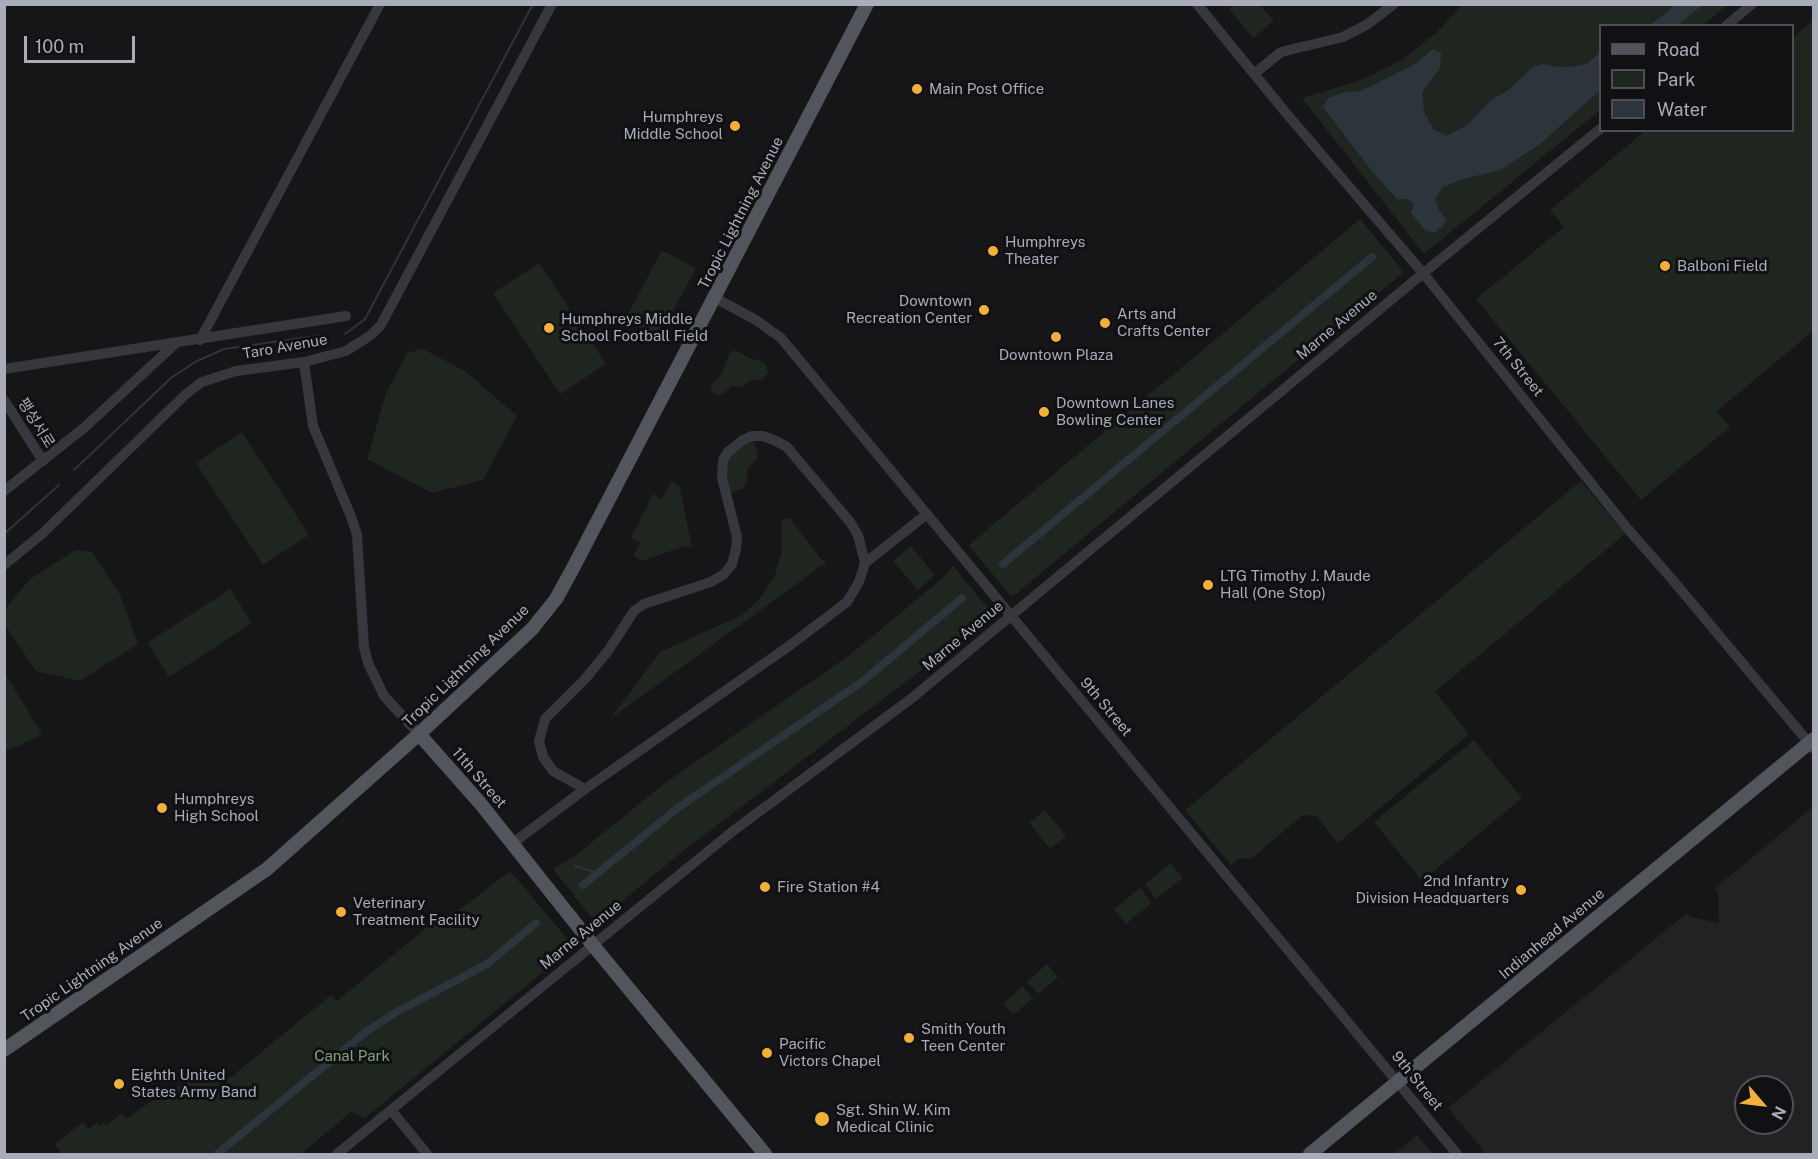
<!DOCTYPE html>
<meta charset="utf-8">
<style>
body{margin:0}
#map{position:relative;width:1818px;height:1159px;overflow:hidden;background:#161618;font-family:"Public Sans",sans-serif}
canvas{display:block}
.frame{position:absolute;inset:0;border:6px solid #a8adb8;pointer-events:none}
.legend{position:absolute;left:1599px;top:24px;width:195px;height:108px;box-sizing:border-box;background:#111113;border:2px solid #4d4f55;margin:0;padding:8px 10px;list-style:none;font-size:18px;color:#a8adb8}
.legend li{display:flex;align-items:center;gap:12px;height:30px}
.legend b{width:30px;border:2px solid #4d4f55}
.north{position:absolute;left:1734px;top:1075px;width:60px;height:60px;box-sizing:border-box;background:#111113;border:2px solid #4d4f55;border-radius:50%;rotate:118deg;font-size:16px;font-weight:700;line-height:24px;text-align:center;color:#a8adb8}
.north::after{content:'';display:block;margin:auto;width:21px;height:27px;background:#f2b134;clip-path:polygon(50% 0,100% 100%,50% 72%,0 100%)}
.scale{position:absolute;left:24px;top:36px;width:111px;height:27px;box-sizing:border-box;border:3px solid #a8adb8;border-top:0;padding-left:8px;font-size:18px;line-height:21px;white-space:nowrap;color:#a8adb8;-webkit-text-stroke:4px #111113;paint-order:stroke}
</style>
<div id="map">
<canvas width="1818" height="1159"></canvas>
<div class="frame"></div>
<ul class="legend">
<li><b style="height:8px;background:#53555c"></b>Road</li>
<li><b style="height:16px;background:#1e261f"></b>Park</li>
<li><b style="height:16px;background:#2c353c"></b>Water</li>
</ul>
<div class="north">N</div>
<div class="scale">100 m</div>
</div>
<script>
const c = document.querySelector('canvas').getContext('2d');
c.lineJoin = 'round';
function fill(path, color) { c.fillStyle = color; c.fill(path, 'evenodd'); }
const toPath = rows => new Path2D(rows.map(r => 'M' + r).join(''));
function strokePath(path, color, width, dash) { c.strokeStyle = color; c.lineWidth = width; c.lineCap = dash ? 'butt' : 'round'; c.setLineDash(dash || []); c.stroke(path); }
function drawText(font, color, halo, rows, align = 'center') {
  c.font = font + ' "Public Sans","Noto Sans KR",sans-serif'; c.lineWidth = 6; c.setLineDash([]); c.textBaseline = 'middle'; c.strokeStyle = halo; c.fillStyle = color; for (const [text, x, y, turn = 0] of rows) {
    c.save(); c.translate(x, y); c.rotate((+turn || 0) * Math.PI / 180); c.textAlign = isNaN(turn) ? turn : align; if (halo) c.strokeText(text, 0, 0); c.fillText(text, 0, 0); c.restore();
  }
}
fill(toPath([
 [1813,807,1813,1154,1486,1154,1448,1108,1687,913,1691,917,1719,923,1718,893,1715,888],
 [1746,1087,1782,1087,1782,1123,1746,1123],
 [1417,1135,1433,1154,1394,1154]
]), '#222225');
fill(toPath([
 [1234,5,1260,5,1274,21,1253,38,1229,9],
 [1462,5,1728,5,1703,25,1600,26,1600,110,1424,254,1302,98,1362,80,1402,60,1437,32],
 [1813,20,1813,331,1717,411,1730,427,1641,500,1476,299,1564,227,1550,210,1645,131,1792,130,1793,38],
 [1360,219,1404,272,1012,597,969,546,972,542],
 [662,250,696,268,659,338,625,320],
 [539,263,606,364,560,394,493,293],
 [423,349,465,371,517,416,483,480,432,493,367,459,386,393,407,353],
 [733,351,738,351,749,358,762,361,766,365,768,372,762,380,751,380,741,387,732,386,721,395,717,395,712,392,711,384,721,375,729,354],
 [242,432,309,535,263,565,196,463],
 [752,436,758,454,756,460,748,468,746,485,742,489,725,494,728,452],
 [671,481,679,485,692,547,685,546,642,561,633,556,640,543,631,538,653,494,662,499],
 [1581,481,1625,534,1435,692,1469,734,1338,843,1316,816,1303,815,1251,859,1240,858,1231,865,1185,810],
 [785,518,791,519,821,559,827,563,818,567,812,573,610,719,660,652,740,616,759,600,775,575,782,550,781,521],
 [911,546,935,575,918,590,893,561],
 [76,550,92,552,120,595,138,644,80,681,36,671,4,623,5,609,30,579],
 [953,566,992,613,915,675,683,851,596,923,553,869,576,855,665,783,847,657,943,578],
 [230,589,252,623,169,677,147,643],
 [4,672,42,734,12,749,5,749],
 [1474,740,1522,798,1422,881,1374,822],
 [1045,810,1066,836,1050,849,1029,823],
 [1171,863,1183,878,1156,899,1145,884],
 [510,871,571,943,571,949,365,1118,351,1112,301,1154,62,1154,54,1144,83,1122,88,1129,97,1123,99,1126,104,1123,106,1125,121,1114,126,1119,147,1104,200,1074,223,1080,231,1077,331,995,337,1001,437,919,441,924],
 [1140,888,1152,903,1126,924,1114,909],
 [1047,964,1058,977,1038,994,1027,982],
 [1023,986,1033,998,1013,1015,1003,1003]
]), '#1e261f');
fill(toPath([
 [1672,5,1672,4,1703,5,1677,25,1650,25,1671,9],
 [1433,49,1441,53,1440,69,1422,92,1424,111,1433,129,1446,136,1467,125,1491,100,1507,91,1533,67,1543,64,1558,67,1570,67,1587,64,1600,52,1600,90,1539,145,1500,170,1463,179,1443,187,1435,199,1439,210,1447,221,1435,233,1426,231,1411,213,1414,205,1409,199,1397,199,1375,175,1323,107,1328,98,1345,92,1361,91,1417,63]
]), '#2c353c');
strokePath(toPath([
 [345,334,365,319,533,4],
 [74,470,171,378,195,362,224,349,322,335],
 [4,534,59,485],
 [575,866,598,873]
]), '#2c353c', 2);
strokePath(toPath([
 [1003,564,1372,257],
 [583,885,679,807,863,681,962,598],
 [217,1154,367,1031,395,1013,487,964,536,923]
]), '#2c353c', 8);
strokePath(toPath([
 [1197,4,1286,113,1423,273,1627,528,1671,578,1814,749],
 [1726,26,1752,4],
 [1254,74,1281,52,1343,37,1368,24,1394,4],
 [715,298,756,320,781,338,1457,1154],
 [200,340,380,4],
 [304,362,313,426,352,519,357,535,364,647,368,663,384,696,419,734],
 [4,369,346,316],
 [4,400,43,461],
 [4,491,85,427,175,344],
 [865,563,927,514],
 [4,565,42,534,186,394,202,382,236,371,304,362,346,351,371,335,381,325,390,308,552,4],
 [513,843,585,789,789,646,847,602,859,582,865,563,858,535,850,522,787,447,774,440,763,436,752,436,743,440,728,452,723,460,722,478,737,537,736,549,732,564,724,574,711,582,644,604,634,611,608,651,585,679,545,719,539,741,543,757,553,771,585,789],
 [391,1110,427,1154],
 [337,1154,733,831,912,698,1415,280,1600,129]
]), '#37383d', 10);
strokePath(toPath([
 [419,734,480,803,592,944,765,1154],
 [4,1050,267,869,419,734,532,629,556,599,572,570,867,4],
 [1310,1154,1814,739]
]), '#53555c', 14);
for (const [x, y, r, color] of [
 [917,89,6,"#f2b134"],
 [735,126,6,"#f2b134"],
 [993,251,6,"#f2b134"],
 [1665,266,6,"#f2b134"],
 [984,310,6,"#f2b134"],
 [1105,323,6,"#f2b134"],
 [549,328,6,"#f2b134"],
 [1056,337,6,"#f2b134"],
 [1044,412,6,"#f2b134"],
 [1208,585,6,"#f2b134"],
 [162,808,6,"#f2b134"],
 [765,887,6,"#f2b134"],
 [1521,890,6,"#f2b134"],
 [341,912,6,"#f2b134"],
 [909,1038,6,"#f2b134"],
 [767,1053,6,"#f2b134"],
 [119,1084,6,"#f2b134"],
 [822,1119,8,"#f2b134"]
]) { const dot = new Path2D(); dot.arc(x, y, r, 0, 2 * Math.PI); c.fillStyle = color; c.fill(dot); strokePath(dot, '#111113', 2); }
drawText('15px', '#a8adb8', '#111113', [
 ["Main Post Office",929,89],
 ["Humphreys",723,117,"right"],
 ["Middle School",723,134,"right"],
 ["Humphreys",1005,242],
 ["Theater",1005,259],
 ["Balboni Field",1677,266],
 ["Downtown",972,301,"right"],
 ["Recreation Center",972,318,"right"],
 ["Arts and",1117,314],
 ["Crafts Center",1117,331],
 ["Humphreys Middle",561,319],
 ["School Football Field",561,336],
 ["Downtown Plaza",1056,355,"center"],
 ["Downtown Lanes",1056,403],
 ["Bowling Center",1056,420],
 ["LTG Timothy J. Maude",1220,576],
 ["Hall (One Stop)",1220,593],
 ["Humphreys",174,799],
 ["High School",174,816],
 ["2nd Infantry",1509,881,"right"],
 ["Division Headquarters",1509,898,"right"],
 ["Fire Station #4",777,887],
 ["Veterinary",353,903],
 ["Treatment Facility",353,920],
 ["Smith Youth",921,1029],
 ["Teen Center",921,1046],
 ["Pacific",779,1044],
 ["Victors Chapel",779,1061],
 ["Eighth United",131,1075],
 ["States Army Band",131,1092],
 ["Sgt. Shin W. Kim",836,1110],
 ["Medical Clinic",836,1127]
], 'left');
drawText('15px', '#a8adb8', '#111113', [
 ["Tropic Lightning Avenue",741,213,-63],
 ["Marne Avenue",1337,325,-40],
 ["Taro Avenue",285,347,-10],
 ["7th Street",1518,367,51],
 ["팽성서로",36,423,58],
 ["Marne Avenue",963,636,-40],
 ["Tropic Lightning Avenue",466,666,-44],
 ["9th Street",1106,707,50],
 ["11th Street",479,778,49],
 ["Indianhead Avenue",1552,934,-40],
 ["Marne Avenue",581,935,-39],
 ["Tropic Lightning Avenue",92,970,-35],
 ["9th Street",1417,1081,51]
]);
drawText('15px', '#7fa381', '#111113', [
 ["Canal Park",352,1056]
]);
</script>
